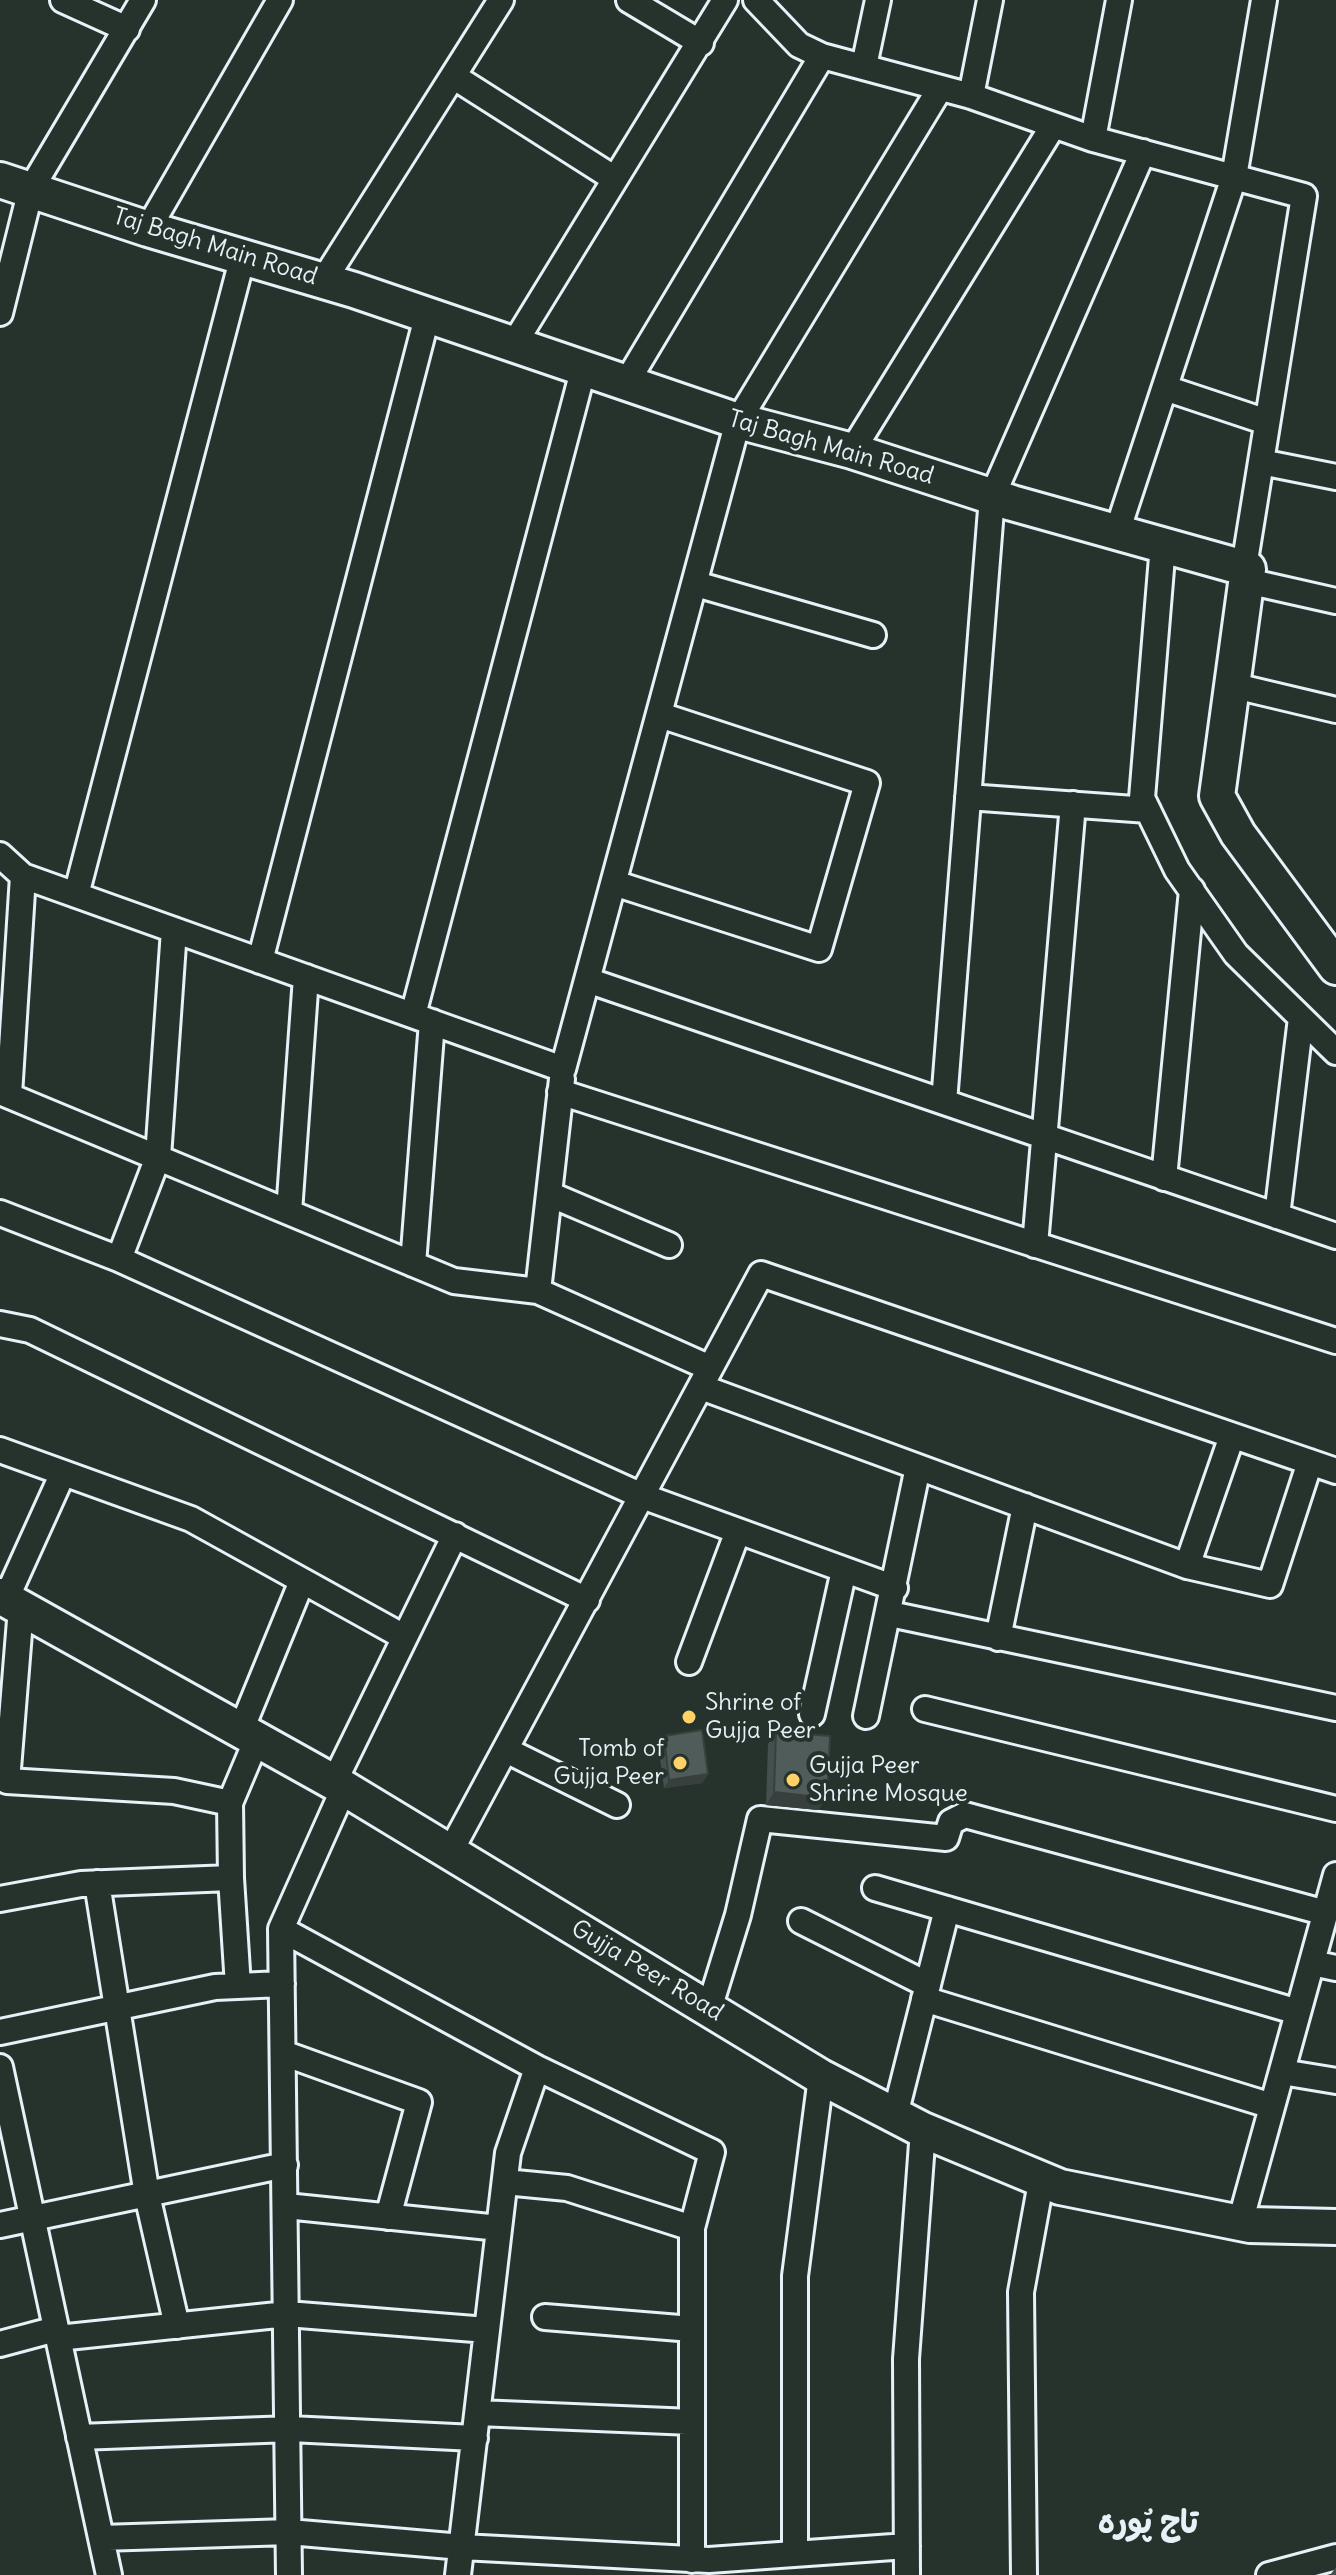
<!DOCTYPE html>
<meta charset="utf-8">
<style>
body{margin:0}
canvas{display:block;background:#26332d}
</style>
<canvas width="1336" height="2575"></canvas>
<script>
const c = document.querySelector('canvas').getContext('2d');
c.lineJoin = 'round';
const toPath = rows => new Path2D(rows.map(r => 'M' + r).join(''));
function strokePath(path, color, width, dash) { c.strokeStyle = color; c.lineWidth = width; c.lineCap = dash ? 'butt' : 'round'; c.setLineDash(dash || []); c.stroke(path); }
function fill(path, color) { c.fillStyle = color; c.fill(path, 'evenodd'); }
function drawText(font, color, halo, rows, align = 'center') {
  c.font = font + ' Delius,"Playpen Sans Arabic",sans-serif'; c.lineWidth = 8; c.setLineDash([]); c.textBaseline = 'middle'; c.strokeStyle = halo; c.fillStyle = color; for (const [text, x, y, turn = 0] of rows) {
    c.save(); c.translate(x, y); c.rotate((+turn || 0) * Math.PI / 180); c.textAlign = isNaN(turn) ? turn : align; if (halo) c.strokeText(text, 0, 0); c.fillText(text, 0, 0); c.restore();
  }
}
const street = toPath([
 [63,0,127,29],
 [629,0,701,43],
 [756,0,799,45,822,56,971,96,1093,139,1304,196,1244,567],
 [864,66,878,0],
 [453,76,615,179],
 [971,96,990,0],
 [1093,139,1119,0],
 [148,229,280,0],
 [324,280,501,0],
 [0,313,31,189,143,0],
 [514,344,725,0],
 [625,385,822,56],
 [1165,388,1267,422],
 [852,451,1053,126],
 [1261,462,1336,477],
 [1117,532,1234,177,1264,0],
 [1163,545,1142,798,1177,870,1236,954,1336,1052],
 [1247,581,1336,601],
 [696,584,873,635],
 [1235,686,1336,710],
 [968,797,1148,810],
 [0,855,23,876,563,1069,738,421,939,90],
 [614,883,819,949,867,783,660,715],
 [76,895,243,256],
 [260,961,427,317],
 [587,980,1336,1236],
 [413,1015,584,367],
 [562,1079,538,1291,710,1368],
 [0,1092,454,1281,538,1291],
 [560,1092,1336,1341],
 [9,1095,23,876],
 [944,1102,992,497,1143,152],
 [1164,1178,1192,890],
 [549,1194,669,1245],
 [289,1212,306,977],
 [0,1213,119,1259,642,1496,895,1588],
 [1277,1216,1301,1018],
 [1035,1245,1073,804],
 [119,1259,158,1157,174,930],
 [413,1264,432,1022],
 [0,1324,30,1330,587,1600],
 [701,1387,1187,1566,1270,1585,1310,1462],
 [0,1450,191,1519,404,1637],
 [1187,1566,1232,1436],
 [6,1599,63,1473],
 [21,1608,7,1781,174,1791,230,1803],
 [890,1614,1336,1708],
 [998,1638,1025,1506],
 [689,1662,738,1531],
 [925,1709,1336,1809],
 [812,1714,844,1570],
 [866,1716,918,1467],
 [241,1730,302,1581],
 [506,1750,617,1805],
 [334,1782,455,1535],
 [450,1852,761,1274,1336,1471],
 [231,1878,238,1986],
 [97,1883,147,2195,177,2326],
 [875,1888,1298,2012],
 [0,1899,81,1884,231,1878,230,1803,257,1739],
 [801,1921,928,1985],
 [281,1929,537,2068,712,2152,692,2228,692,2560],
 [1312,1963,1336,1968],
 [924,1999,1272,2106],
 [709,2009,738,1915,760,1819,946,1838,951,1822,965,1815,1326,1913],
 [0,2032,215,1987,282,1984],
 [283,2053,419,2102,388,2217],
 [0,2067,109,2575],
 [1282,2072,1336,2081],
 [895,2115,947,1909],
 [505,2182,567,2188,692,2228],
 [286,2206,499,2228],
 [1240,2223,1336,1875],
 [0,2225,285,2165],
 [545,2317,692,2329],
 [58,2338,287,2314,487,2330],
 [0,2344,56,2329],
 [478,2413,692,2422],
 [79,2437,290,2429,475,2438],
 [101,2538,289,2532,462,2547,709,2560,907,2546],
 [795,2554,795,2276,821,2077],
 [289,2575,281,1929,344,1788],
 [458,2575,508,2153,537,2068],
 [907,2575,906,2359,923,2130],
 [1024,2575,1021,2292,1042,2177],
 [1269,2575,1336,2557]
]);
const secondary = toPath([
 [0,180,148,229,354,290,738,421,852,451,1012,503,1248,569,1217,796,1238,834,1336,967],
 [0,1596,344,1788,821,2077,923,2130,1060,2187,1250,2225,1336,2227]
]);
strokePath(street, '#e8f1f8', 30);
strokePath(secondary, '#e8f1f8', 40);
strokePath(street, '#26332d', 24);
strokePath(secondary, '#26332d', 34);
fill(toPath([
 [776,1732,818,1810,766,1805,768,1744],
 [664,1736,708,1774,702,1783,664,1788,658,1744],
 [1336,2567,1336,2575,1331,2575,1331,2574]
]), '#454f4d');
fill(toPath([
 [708,1774,702,1783,664,1788,669,1780],
 [774,1792,827,1798,818,1810,766,1805]
]), '#38403e');
const building = toPath([
 [702,1730,708,1774,669,1780,664,1736,702,1730],
 [776,1732,830,1736,827,1798,774,1792,776,1732]
]);
fill(building, '#505c59');
strokePath(building, '#38403e', 2);
for (const [x, y, r, color] of [
 [689,1717,8,"#ffd166"],
 [680,1763,8,"#ffd166"],
 [793,1780,8,"#ffd166"]
]) { const dot = new Path2D(); dot.arc(x, y, r, 0, 2 * Math.PI); c.fillStyle = color; c.fill(dot); strokePath(dot, '#26332d', 3); }
drawText('24px', '#e8f1f8', '#26332d', [
 ["Taj Bagh Main Road",215,247,17],
 ["Taj Bagh Main Road",831,448,16],
 ["Gujja Peer Road",647,1971,31]
]);
drawText('24px', '#e8f1f8', '#26332d', [
 ["Shrine of",705,1703],
 ["Gujja Peer",705,1731],
 ["Tomb of",664,1749,"right"],
 ["Gujja Peer",664,1777,"right"],
 ["Gujja Peer",809,1766],
 ["Shrine Mosque",809,1794]
], 'left');
drawText('bold 32px', '#e8f1f8', '#26332d', [
 ["تاج پُورہ",1148,2524]
]);
</script>
